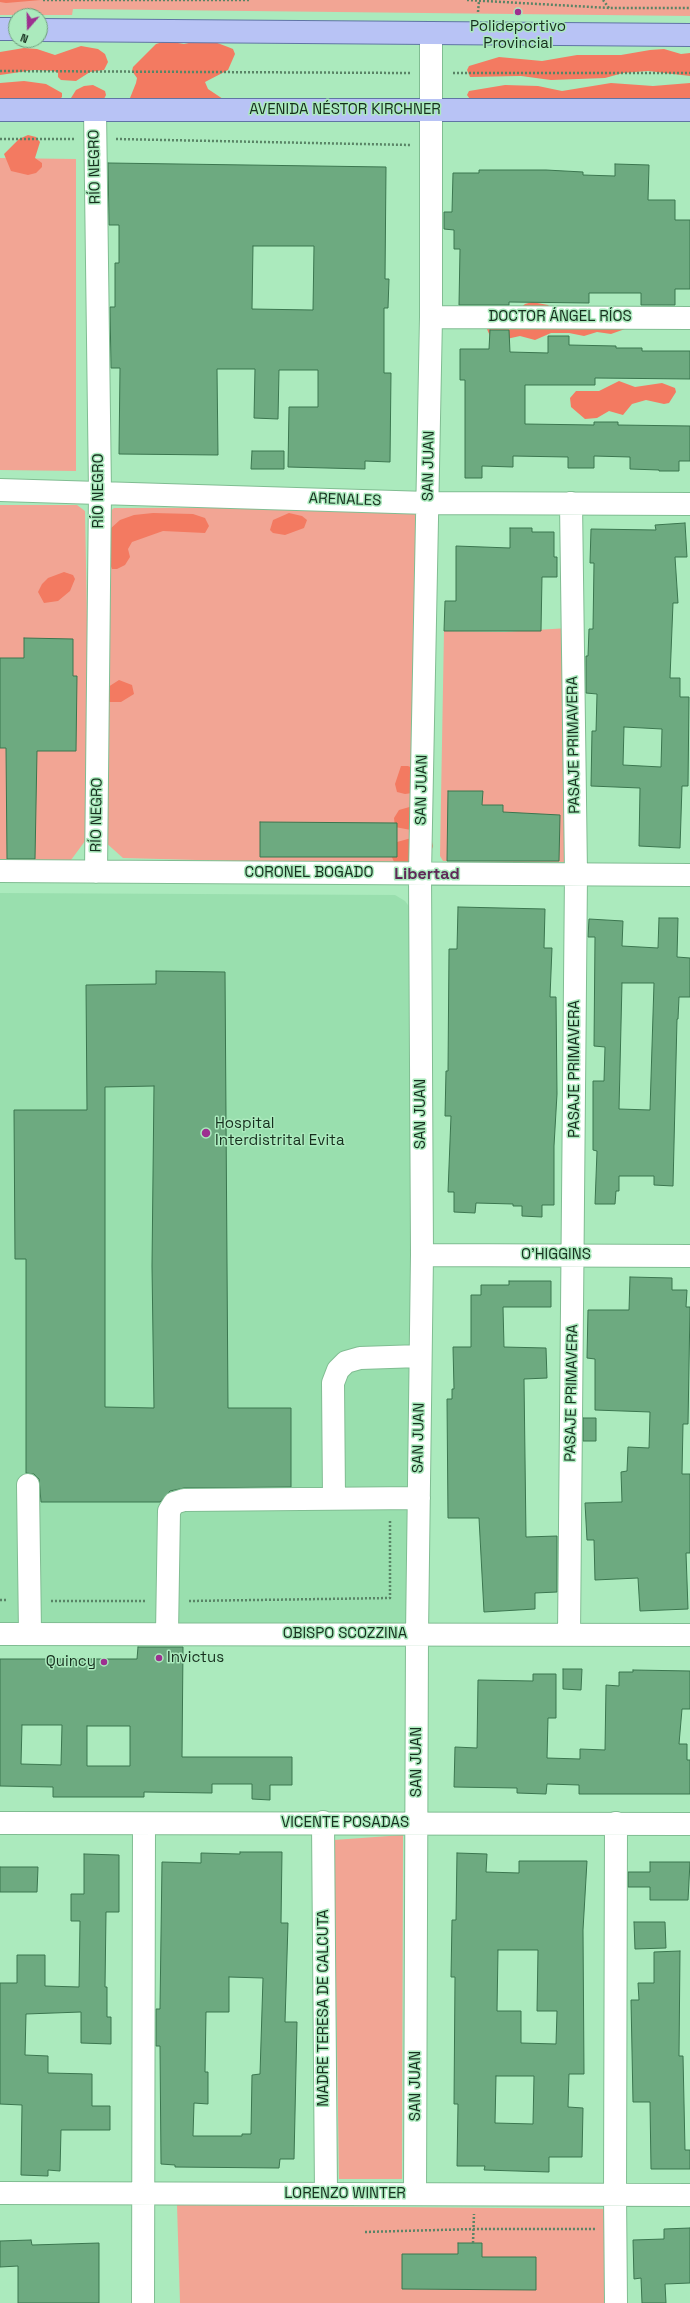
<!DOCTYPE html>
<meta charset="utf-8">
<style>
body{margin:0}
#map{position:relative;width:690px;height:2303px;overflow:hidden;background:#abeabd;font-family:"Space Grotesk",sans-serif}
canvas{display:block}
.north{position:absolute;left:8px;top:8px;width:40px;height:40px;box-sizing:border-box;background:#abeabd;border:1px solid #6f9f7d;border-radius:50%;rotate:200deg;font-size:11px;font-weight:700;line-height:16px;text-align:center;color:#162f1e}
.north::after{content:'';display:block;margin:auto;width:14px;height:18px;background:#9d3090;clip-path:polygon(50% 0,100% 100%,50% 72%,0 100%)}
</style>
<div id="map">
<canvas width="690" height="2303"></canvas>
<div class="north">N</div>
</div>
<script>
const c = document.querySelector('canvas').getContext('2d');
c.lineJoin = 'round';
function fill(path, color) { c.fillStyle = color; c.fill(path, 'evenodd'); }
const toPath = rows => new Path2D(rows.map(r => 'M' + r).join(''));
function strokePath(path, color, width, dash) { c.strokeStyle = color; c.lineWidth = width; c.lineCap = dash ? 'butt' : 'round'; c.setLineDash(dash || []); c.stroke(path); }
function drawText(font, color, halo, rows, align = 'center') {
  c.font = font + ' "Space Grotesk",sans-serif'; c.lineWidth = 3; c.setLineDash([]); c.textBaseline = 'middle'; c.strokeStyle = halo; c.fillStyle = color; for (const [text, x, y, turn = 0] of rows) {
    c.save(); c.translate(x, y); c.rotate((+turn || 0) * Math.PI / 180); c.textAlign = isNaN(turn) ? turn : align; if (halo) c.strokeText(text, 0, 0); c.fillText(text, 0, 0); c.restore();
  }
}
fill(toPath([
 [0,893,395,895,405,901,411,909,414,1356,410,1624,0,1630]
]), '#99dfae');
fill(toPath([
 [0,0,690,0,690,16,73,9,72,15,0,15],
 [0,158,76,159,76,471,0,470],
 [0,505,77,505,85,511,91,833,71,860,0,861],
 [414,507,422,513,418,866,123,858,104,841,109,512,114,508],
 [568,628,568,862,443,861,440,856,444,631,505,632],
 [403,1835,402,2179,339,2179,334,1840],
 [177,2205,609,2209,609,2303,180,2303]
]), '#f2a594');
fill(toPath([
 [0,0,41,0,6,3,0,2],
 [203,40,212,41,228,47,233,49,235,54,228,70,205,82,208,89,223,99,223,103,134,102,130,98,136,83,137,78,132,71,133,67,156,44,166,41,184,44],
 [81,46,98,49,105,54,108,62,104,70,90,72,76,81,61,80,58,77,58,73,54,71,34,70,0,75,0,52,24,48,37,49,55,55],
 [664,49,681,54,690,53,690,76,648,71,623,73,605,78,551,80,521,76,470,77,467,70,469,66,499,57,542,61,577,55,621,55,650,50],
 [24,81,46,84,62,93,62,97,58,101,0,106,0,83],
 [611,83,653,86,690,83,690,106,472,102,467,95,469,91,505,85,538,86,562,91],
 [93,85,105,91,106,95,104,99,91,103,71,98,76,90,84,86],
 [28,135,36,137,40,142,35,158,42,163,42,167,36,173,28,175,11,171,4,154,19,139],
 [532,302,548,305,551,308,627,326,625,329,611,334,597,332,584,336,569,333,551,333,535,340,520,336,502,340,490,336,486,327,518,310,525,304],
 [619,381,635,387,662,383,675,388,676,392,669,403,664,404,646,400,632,404,623,415,609,411,597,418,585,419,571,407,570,398,576,391,599,391],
 [153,513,193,514,205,518,209,526,205,533,163,531,132,542,128,549,130,557,125,565,117,569,112,569,105,551,110,529,120,520,134,515],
 [289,513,302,516,307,520,304,528,285,535,273,533,270,530,273,520],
 [64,572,73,575,75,579,70,591,58,601,44,603,38,592,42,584,48,578],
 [119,680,132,685,134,694,121,702,107,702,105,689],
 [401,766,408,766,419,771,412,793,405,794,397,792,395,784],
 [420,804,411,830,395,827,394,818,399,810],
 [415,837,428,839,432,842,433,846,429,858,396,866,390,853,397,842]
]), '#f37a61');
const building = toPath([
 [108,163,386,167,385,279,389,279,388,308,384,308,384,373,391,373,390,462,365,461,365,469,288,467,289,407,318,407,318,370,279,370,278,419,254,418,255,369,217,369,218,455,119,454,120,368,111,368,110,307,115,307,115,263,119,263,119,225,109,225,108,163],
 [253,246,314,246,313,310,252,309,253,246],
 [615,164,649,165,648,200,675,200,675,220,690,220,690,289,675,289,675,305,641,305,641,293,589,293,589,303,509,302,509,305,459,305,460,249,454,249,454,230,444,229,444,212,452,212,453,173,479,173,479,170,546,170,583,172,583,175,615,176,615,164],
 [490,330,509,330,510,352,548,353,548,336,569,336,569,345,616,346,616,348,642,348,642,351,690,351,690,379,595,378,595,385,525,385,525,424,594,425,594,422,618,422,618,425,690,426,690,461,679,461,679,471,659,471,659,470,630,469,630,457,594,456,594,468,568,468,568,457,513,456,513,467,482,466,482,478,465,478,465,380,460,380,460,349,489,349,490,330],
 [252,451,284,451,284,469,251,469,252,451],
 [685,523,687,557,675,557,678,603,673,603,670,678,680,678,680,697,689,697,688,786,682,786,680,848,639,846,640,788,591,786,592,731,596,731,597,694,586,693,586,656,588,656,589,629,593,629,594,563,590,563,591,529,656,530,655,525,685,523],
 [624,727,662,729,661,767,623,765,624,727],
 [510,528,532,528,532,532,554,532,554,557,557,557,557,577,542,577,541,631,444,631,445,601,456,601,456,546,510,548,510,528],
 [24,638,73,639,73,676,77,676,76,751,37,751,35,859,7,859,6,748,0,748,0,658,24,658,24,638],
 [448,791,483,791,482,805,503,805,503,812,560,815,559,861,447,861,448,791],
 [260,822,397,823,397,857,260,857,260,822],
 [458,907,545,909,544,948,552,948,550,997,556,997,557,1094,554,1146,554,1205,542,1205,542,1217,522,1216,522,1206,513,1206,513,1204,476,1203,475,1213,454,1212,454,1192,448,1192,451,1116,445,1116,446,1071,448,1071,449,949,457,949,458,907],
 [659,918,678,918,677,957,690,958,690,997,679,997,678,1019,677,1019,673,1186,654,1185,654,1176,619,1176,619,1191,616,1191,615,1204,595,1204,597,1151,593,1150,593,1081,604,1081,605,1047,594,1046,595,937,588,937,589,919,623,921,622,946,658,948,659,918],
 [622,983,654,983,650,1110,619,1109,622,983],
 [156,971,225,972,228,1408,291,1408,291,1487,184,1488,170,1491,160,1502,41,1502,39,1479,34,1474,26,1473,26,1259,15,1259,14,1110,87,1110,86,985,156,984,156,971],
 [154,1086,152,1266,154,1408,105,1407,105,1087,154,1086],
 [630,1277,672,1278,672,1290,687,1290,686,1307,690,1307,688,1424,683,1424,682,1474,690,1474,690,1553,686,1553,688,1609,640,1611,638,1578,595,1580,594,1540,587,1540,585,1503,622,1502,621,1472,627,1471,628,1447,649,1448,650,1412,595,1410,595,1359,587,1358,588,1310,629,1310,630,1277],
 [509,1281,551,1281,551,1307,503,1307,504,1347,546,1348,547,1378,524,1379,526,1537,557,1536,557,1592,535,1593,535,1609,484,1612,479,1518,448,1518,447,1399,452,1399,452,1389,454,1389,453,1347,471,1347,471,1295,481,1295,481,1285,509,1285,509,1281],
 [583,1418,596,1418,596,1441,583,1441,583,1418],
 [138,1647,183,1647,182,1757,292,1757,292,1785,270,1785,270,1800,252,1799,252,1784,212,1784,212,1793,144,1792,144,1797,53,1797,53,1787,0,1786,0,1659,137,1659,138,1647],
 [22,1725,62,1725,61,1765,21,1764,22,1725],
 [87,1726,130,1726,130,1766,87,1766,87,1726],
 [563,1669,582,1669,581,1690,563,1689,563,1669],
 [633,1670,690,1671,690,1709,682,1709,679,1744,687,1744,687,1760,690,1760,690,1794,579,1794,579,1785,547,1784,546,1794,517,1793,517,1788,454,1787,455,1747,477,1748,478,1680,533,1681,533,1674,556,1674,556,1718,548,1718,547,1758,580,1759,580,1749,605,1750,606,1685,619,1686,619,1672,633,1672,633,1670],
 [240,1852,282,1852,281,1923,288,1923,285,2022,297,2022,294,2159,280,2159,279,2168,175,2167,175,2165,161,2164,160,2046,156,2046,156,2009,160,2009,162,1862,201,1863,201,1853,240,1854,240,1852],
 [229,1977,263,1978,260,2074,252,2075,251,2134,242,2134,242,2136,193,2136,194,2103,208,2104,208,2072,205,2072,206,2012,229,2012,229,1977],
 [457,1853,487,1854,486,1872,519,1873,519,1861,587,1861,583,1930,584,2074,569,2074,568,2107,583,2108,582,2157,549,2157,549,2172,484,2170,485,2166,457,2166,458,2104,454,2104,455,1977,451,1977,452,1920,456,1920,457,1853],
 [498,1950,538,1950,537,2011,557,2011,556,2044,521,2043,521,2011,497,2011,498,1950],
 [496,2076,534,2076,533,2124,495,2123,496,2076],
 [84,1854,119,1855,119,1912,106,1912,105,1987,107,1987,107,2017,111,2017,111,2044,81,2043,81,2012,26,2014,25,2055,48,2056,48,2073,92,2074,92,2106,110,2106,110,2130,61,2130,60,2171,48,2170,48,2176,21,2175,22,2105,0,2104,0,1983,17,1983,17,1955,45,1955,45,1986,79,1987,80,1921,71,1921,71,1894,84,1894,84,1854],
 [650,1862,690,1862,688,1900,650,1900,650,1887,628,1887,628,1872,650,1872,650,1862],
 [0,1867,38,1867,37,1892,0,1892,0,1867],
 [634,1922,665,1922,666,1948,635,1949,634,1922],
 [680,1951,679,2056,683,2056,685,2150,690,2150,690,2169,651,2169,650,2102,633,2102,631,2000,639,2000,638,1983,654,1983,654,1952,680,1951],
 [690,2228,690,2283,665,2284,666,2303,642,2303,641,2278,634,2279,633,2240,664,2239,664,2229,690,2228],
 [31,2240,32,2245,99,2243,99,2303,18,2303,18,2266,0,2267,0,2241,31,2240],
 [458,2243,482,2243,482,2257,536,2257,536,2290,402,2289,402,2254,458,2254,458,2243]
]);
fill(building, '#6daa80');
strokePath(building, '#3b764f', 1);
const minor = toPath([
 [95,110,100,492,96,872],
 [431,317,690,318],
 [0,490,428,503,690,504],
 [0,871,690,875],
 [422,1255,690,1256],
 [28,1485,30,1633],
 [334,1497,333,1383,338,1370,346,1362,360,1358,420,1356],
 [167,1633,169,1511,174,1503,184,1500,419,1498],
 [0,1634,690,1635],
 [569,1634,576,874,571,503],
 [323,1822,326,2194],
 [0,1823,690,1824],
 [616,1823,615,2195,616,2303],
 [0,2193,690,2195],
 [415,2194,417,1634,422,1255,420,873,431,317,431,34],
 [143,2303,144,1824]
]);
const major = toPath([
 [0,29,16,29],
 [40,30,690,35],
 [0,110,690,110]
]);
strokePath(minor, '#80bd92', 24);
strokePath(major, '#6075a5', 24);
strokePath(toPath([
 [43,0,251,0],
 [467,0,610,8,690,8],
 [603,0,609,8],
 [478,12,479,1],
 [0,71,410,73],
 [453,73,690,73],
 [0,139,75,139],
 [116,139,411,145],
 [0,1600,8,1600],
 [51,1601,146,1601],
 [189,1601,390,1598,390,1520],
 [365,2232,474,2229,595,2229],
 [473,2243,474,2214]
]), '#598466', 2.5, [2, 2]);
strokePath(minor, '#fff', 22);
strokePath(major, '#b8c3f5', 22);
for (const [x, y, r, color] of [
 [518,12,4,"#9d3090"],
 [206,1133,5,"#9d3090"],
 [159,1658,4,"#9d3090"],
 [104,1662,4,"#9d3090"]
]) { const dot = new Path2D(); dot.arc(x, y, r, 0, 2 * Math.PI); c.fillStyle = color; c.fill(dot); strokePath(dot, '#abeabd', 1.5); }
drawText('15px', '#162f1e', '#abeabd', [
 ["Polideportivo",518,27,"center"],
 ["Provincial",518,44,"center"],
 ["Hospital",215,1124],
 ["Interdistrital Evita",215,1141],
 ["Invictus",167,1658],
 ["Quincy",96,1662,"right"]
], 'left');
drawText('15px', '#162f1e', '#abeabd', [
 ["AVENIDA NÉSTOR KIRCHNER",345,110],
 ["RÍO NEGRO",95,167,-91],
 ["DOCTOR ÁNGEL RÍOS",560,317],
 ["SAN JUAN",429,466,-89],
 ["RÍO NEGRO",99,491,-90],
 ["ARENALES",345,500,2],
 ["PASAJE PRIMAVERA",574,745,-91],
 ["SAN JUAN",422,790,-89],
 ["RÍO NEGRO",97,815,-89],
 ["CORONEL BOGADO",309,873],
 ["PASAJE PRIMAVERA",575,1069,-90],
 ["SAN JUAN",421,1114,-90],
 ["O'HIGGINS",556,1255],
 ["PASAJE PRIMAVERA",572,1393,-89],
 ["SAN JUAN",419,1438,-89],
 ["OBISPO SCOZZINA",345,1634],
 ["SAN JUAN",417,1762,-90],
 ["VICENTE POSADAS",345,1823],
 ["MADRE TERESA DE CALCUTA",324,2008,-90],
 ["SAN JUAN",416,2086,-90],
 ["LORENZO WINTER",345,2194]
]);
drawText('bold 16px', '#5e2957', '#abeabd', [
 ["Libertad",427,875]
]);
</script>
